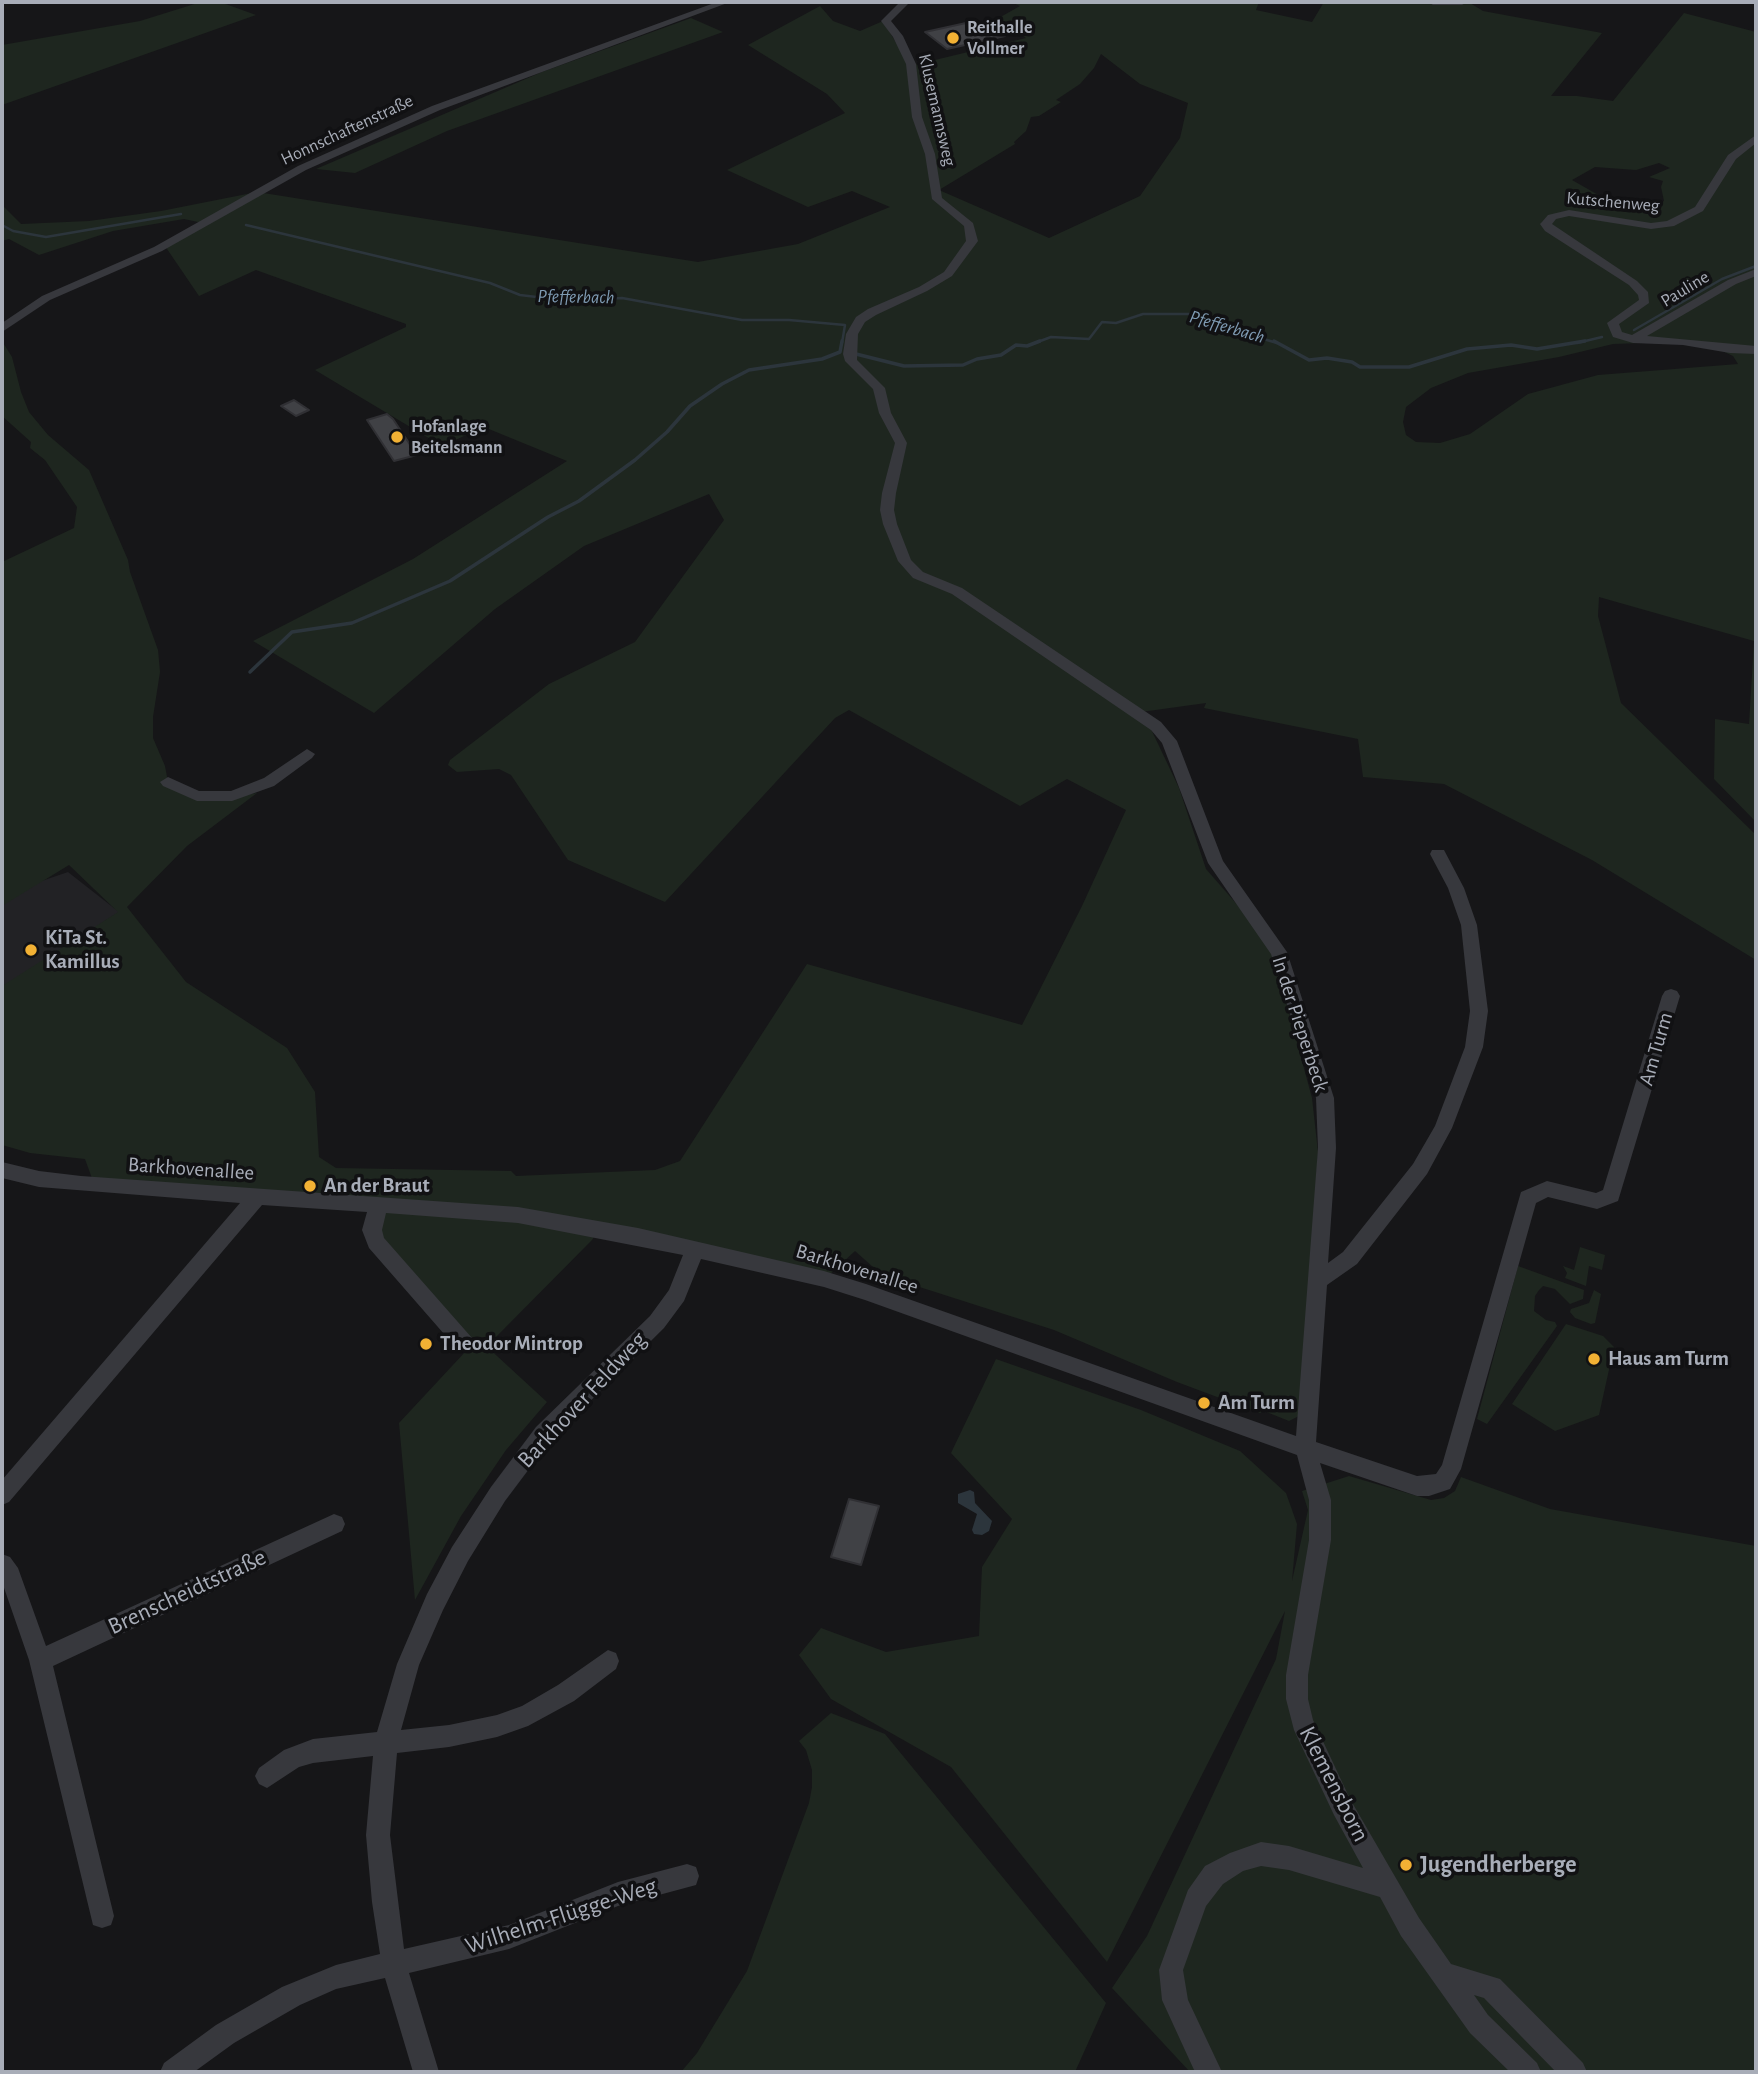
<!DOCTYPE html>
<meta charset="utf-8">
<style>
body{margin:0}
#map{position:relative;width:1758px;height:2074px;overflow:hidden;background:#161618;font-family:"Alegreya Sans",sans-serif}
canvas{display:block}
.frame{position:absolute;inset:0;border:4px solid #a8adb8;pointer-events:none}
</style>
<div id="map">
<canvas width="1758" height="2074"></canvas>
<div class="frame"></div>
</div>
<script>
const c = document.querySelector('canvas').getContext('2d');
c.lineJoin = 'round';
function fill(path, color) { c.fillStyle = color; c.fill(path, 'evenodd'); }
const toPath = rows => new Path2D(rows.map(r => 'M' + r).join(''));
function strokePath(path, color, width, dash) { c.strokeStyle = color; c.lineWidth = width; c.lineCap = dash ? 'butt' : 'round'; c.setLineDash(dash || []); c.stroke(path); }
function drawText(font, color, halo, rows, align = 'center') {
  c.font = font + ' "Alegreya Sans",sans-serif'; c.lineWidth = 7; c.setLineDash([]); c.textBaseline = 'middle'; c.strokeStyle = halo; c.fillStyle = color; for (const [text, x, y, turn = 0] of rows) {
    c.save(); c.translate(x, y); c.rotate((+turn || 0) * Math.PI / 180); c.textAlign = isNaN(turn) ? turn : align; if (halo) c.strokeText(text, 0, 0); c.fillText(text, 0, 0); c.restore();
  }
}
fill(toPath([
 [68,872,119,912,2,988,2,898,21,888]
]), '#222225');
fill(toPath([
 [201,2,220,2,256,15,2,105,2,45,140,21],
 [1011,2,1259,2,1256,10,1312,22,1324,2,1470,3,1483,11,1602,33,1551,96,1577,96,1613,101,1684,13,1756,32,1756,822,1714,779,1715,719,1749,724,1754,641,1599,597,1598,616,1621,703,1756,835,1756,960,1592,860,1444,784,1363,777,1358,739,1204,708,1206,703,1141,712,976,609,1150,727,1179,788,1206,869,1248,917,1273,954,1312,1098,1318,1152,1303,1414,1289,1421,1264,1411,1260,1413,1177,1382,1054,1330,882,1275,855,1251,827,1277,599,1229,592,1240,496,1337,464,1337,377,1242,380,1208,93,1181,85,1159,30,1153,2,1145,2,986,118,912,69,865,2,906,2,562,74,528,77,507,45,460,30,448,31,442,2,416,2,341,12,357,21,392,29,412,48,435,89,470,128,560,130,572,158,650,160,672,153,717,153,738,165,766,168,782,187,794,230,797,257,793,187,846,127,907,186,982,287,1048,315,1092,319,1157,336,1168,511,1171,516,1176,655,1170,680,1161,807,964,1022,1025,1082,906,1126,810,1067,779,1020,806,849,710,835,718,665,902,568,860,511,775,499,769,457,772,448,765,450,760,549,684,635,642,724,520,709,494,584,546,495,609,374,713,253,641,413,559,567,461,484,427,442,446,315,370,406,327,406,324,256,270,199,296,165,246,203,223,184,219,113,231,39,255,9,239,2,241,2,205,21,224,89,221,161,211,257,192,698,262,798,244,890,207,852,191,808,207,727,170,845,113,827,94,748,45,820,6,833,21,860,31,883,21,910,66,1026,38,997,19,1020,6],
 [1101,54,1140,84,1188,103,1180,138,1140,196,1049,238,939,190,1015,144,1014,142,1026,131,1031,117,1039,116,1061,102,1056,100,1080,84,1094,68],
 [1659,163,1670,168,1649,177,1663,181,1661,187,1664,201,1655,207,1637,209,1616,205,1572,180,1595,167,1636,170],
 [1673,342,1720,350,1733,356,1738,364,1598,375,1528,394,1470,434,1440,443,1416,442,1406,435,1403,422,1406,407,1431,388,1468,373,1559,357,1613,344],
 [691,18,723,32,447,131,355,173,316,169,542,72],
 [1580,1247,1605,1255,1602,1270,1589,1266,1586,1286,1565,1278,1567,1273,1563,1266,1574,1270],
 [1518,1266,1584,1290,1583,1299,1570,1304,1555,1289,1543,1286,1539,1290,1535,1296,1534,1311,1546,1320,1555,1322,1557,1326,1487,1424,1477,1419],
 [1594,1290,1601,1294,1595,1323,1591,1324,1575,1318,1570,1312,1571,1309,1589,1303],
 [1566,1324,1603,1336,1614,1347,1599,1415,1555,1431,1512,1404],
 [484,1344,547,1402,506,1450,461,1516,415,1600,399,1423,466,1351],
 [996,1359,1141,1410,1240,1451,1286,1493,1297,1524,1292,1581,1308,1510,1302,1491,1349,1476,1431,1500,1444,1498,1455,1491,1461,1477,1550,1509,1756,1546,1756,2072,1190,2072,1112,1988,1147,1936,1276,1659,1285,1611,1107,1962,951,1767,831,1699,799,1655,821,1628,886,1652,979,1636,982,1567,1012,1519,951,1453],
 [831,1713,885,1734,1106,2003,1075,2072,681,2072,697,2053,747,1971,809,1803,812,1787,812,1770,806,1750,799,1741]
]), '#1e261f');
fill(toPath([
 [970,1490,974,1492,975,1503,992,1521,989,1531,982,1535,974,1534,972,1530,977,1514,958,1503,958,1494]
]), '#2c353c');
strokePath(toPath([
 [2,225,13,231,46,237,181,214],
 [246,225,490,283,520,295,570,301,622,298,742,320,789,320,845,325,842,343],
 [1634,330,1722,279,1756,266],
 [1035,343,1051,337,1089,339,1102,322,1116,323,1143,314,1196,314,1213,324,1277,343],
 [1577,343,1602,337]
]), '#2c353c', 2.5);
strokePath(toPath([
 [1274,341,1309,360,1327,358,1352,362,1360,367,1409,367,1467,349,1511,345,1537,349,1585,341],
 [856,354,904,366,963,365,977,359,1001,355,1016,345,1027,346,1040,341],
 [250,672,292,632,352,623,450,581,548,517,579,501,635,460,667,432,690,406,722,384,749,370,822,359,840,352,842,341]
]), '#2c353c', 3.5);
const building = toPath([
 [966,23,972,28,989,24,1005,36,947,49,925,32,966,23],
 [294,400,309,410,296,416,281,406,294,400],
 [387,414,393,419,417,455,394,461,367,420,387,414],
 [849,1499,879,1506,861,1565,831,1557,849,1499]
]);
fill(building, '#404145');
strokePath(building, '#303034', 2);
fill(toPath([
 [717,2,730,2,440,110,306,170,162,251,50,300,2,332,2,323,42,296,154,247,298,166,432,106,717,2],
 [900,2,910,2,891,21,903,36,916,64,922,117,935,154,942,198,973,223,978,241,952,276,927,291,876,315,865,322,858,334,857,360,885,388,891,413,907,443,896,493,894,510,897,524,911,560,923,572,962,588,1161,722,1177,741,1223,861,1287,952,1334,1098,1336,1148,1328,1263,1343,1252,1413,1164,1435,1126,1465,1047,1470,1011,1461,925,1448,888,1430,854,1432,850,1444,850,1464,888,1477,925,1488,1011,1483,1047,1452,1128,1427,1174,1357,1264,1327,1285,1316,1442,1417,1476,1436,1474,1442,1465,1521,1192,1547,1181,1596,1193,1603,1190,1662,996,1665,991,1671,989,1677,991,1680,996,1618,1201,1597,1209,1548,1197,1536,1203,1461,1469,1450,1489,1429,1496,1417,1496,1320,1463,1331,1500,1331,1540,1308,1675,1308,1699,1313,1720,1350,1799,1419,1918,1451,1964,1500,1979,1583,2063,1587,2072,1556,2072,1484,1998,1474,1995,1488,2015,1537,2063,1541,2072,1510,2072,1470,2033,1401,1936,1380,1897,1289,1870,1261,1866,1243,1871,1223,1884,1206,1906,1183,1970,1188,2000,1222,2072,1195,2072,1162,2000,1159,1970,1188,1890,1205,1866,1230,1853,1261,1842,1289,1846,1363,1868,1334,1815,1294,1730,1286,1699,1286,1675,1309,1540,1309,1500,1297,1455,865,1300,824,1287,701,1259,684,1301,664,1328,550,1441,505,1501,468,1561,443,1610,419,1665,401,1730,449,1725,497,1715,522,1706,558,1685,608,1650,616,1653,619,1661,616,1669,574,1701,528,1726,497,1737,449,1747,397,1753,390,1835,404,1949,509,1925,618,1882,687,1864,696,1867,699,1876,696,1885,618,1906,509,1949,409,1973,439,2072,413,2072,385,1978,336,1989,300,2005,234,2043,194,2072,160,2072,164,2063,216,2025,282,1987,336,1965,380,1954,372,1902,366,1835,373,1756,313,1763,299,1767,267,1788,259,1784,255,1776,259,1768,284,1750,313,1739,377,1732,397,1664,427,1594,452,1547,491,1487,536,1427,650,1316,669,1290,683,1255,518,1223,386,1213,382,1230,384,1238,472,1338,475,1344,472,1350,465,1353,458,1350,369,1248,362,1230,367,1212,262,1205,9,1502,2,1505,2,1480,240,1203,39,1187,2,1178,2,1162,39,1171,81,1176,518,1207,638,1228,824,1271,866,1284,1296,1436,1318,1148,1316,1098,1271,954,1208,863,1162,743,1151,730,952,594,913,578,898,561,883,524,880,510,882,493,895,443,879,413,873,389,845,361,843,354,846,334,856,317,868,309,919,287,944,272,966,241,964,226,932,199,925,154,912,117,906,64,893,37,881,21,900,2],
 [1428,2,1467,2,1462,5,1433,5,1428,2],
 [1756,135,1756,143,1736,159,1703,211,1674,226,1651,229,1569,216,1556,219,1552,224,1637,281,1648,292,1649,303,1619,324,1622,332,1632,335,1728,280,1756,269,1756,276,1736,284,1647,336,1756,346,1756,354,1730,353,1683,345,1633,343,1613,337,1607,323,1639,300,1638,295,1629,285,1545,231,1540,224,1542,222,1548,215,1569,210,1651,223,1667,221,1695,207,1728,155,1756,135],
 [307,749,315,754,312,758,274,786,232,801,197,801,163,786,160,782,168,777,199,791,231,791,264,778,307,749],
 [334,1514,342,1517,345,1524,342,1531,53,1666,114,1916,111,1925,102,1928,93,1925,29,1660,2,1582,2,1554,10,1557,18,1568,46,1646,334,1514]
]), '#37383d');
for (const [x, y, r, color] of [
 [953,38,7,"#f2b134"],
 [397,437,7,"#f2b134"],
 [31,950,7,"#f2b134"],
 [310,1186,7,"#f2b134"],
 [426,1344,7,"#f2b134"],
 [1594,1359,7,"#f2b134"],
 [1204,1403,7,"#f2b134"],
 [1406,1865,7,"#f2b134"]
]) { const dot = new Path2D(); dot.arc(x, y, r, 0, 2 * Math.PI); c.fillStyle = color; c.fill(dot); strokePath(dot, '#111113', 2.5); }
drawText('bold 18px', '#a8adb8', '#111113', [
 ["Reithalle",967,28],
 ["Vollmer",967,49],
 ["Hofanlage",411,427],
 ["Beitelsmann",411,448]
], 'left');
drawText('18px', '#a8adb8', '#111113', [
 ["Klusemannsweg",937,110,77],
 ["Honnschaftenstraße",347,130,-25],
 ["Kutschenweg",1613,202,5],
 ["Pauline",1685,289,-31]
]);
drawText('italic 19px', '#7f9bb3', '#111113', [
 ["Pfefferbach",576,297,1],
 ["Pfefferbach",1227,327,16]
]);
drawText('bold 21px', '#a8adb8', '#111113', [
 ["KiTa St.",45,938],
 ["Kamillus",45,962],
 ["An der Braut",324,1186],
 ["Theodor Mintrop",440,1344],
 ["Haus am Turm",1608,1359],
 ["Am Turm",1218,1403]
], 'left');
drawText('21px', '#a8adb8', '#111113', [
 ["In der Pieperbeck",1300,1024,72],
 ["Am Turm",1656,1049,-74],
 ["Barkhovenallee",191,1169,4],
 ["Barkhovenallee",857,1269,17]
]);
drawText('24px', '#a8adb8', '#111113', [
 ["Barkhover Feldweg",582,1400,-47],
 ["Brenscheidtstraße",187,1592,-25],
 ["Klemensborn",1334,1784,63],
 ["Wilhelm-Flügge-Weg",561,1916,-18]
]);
drawText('bold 24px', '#a8adb8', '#111113', [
 ["Jugendherberge",1420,1865]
], 'left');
</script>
